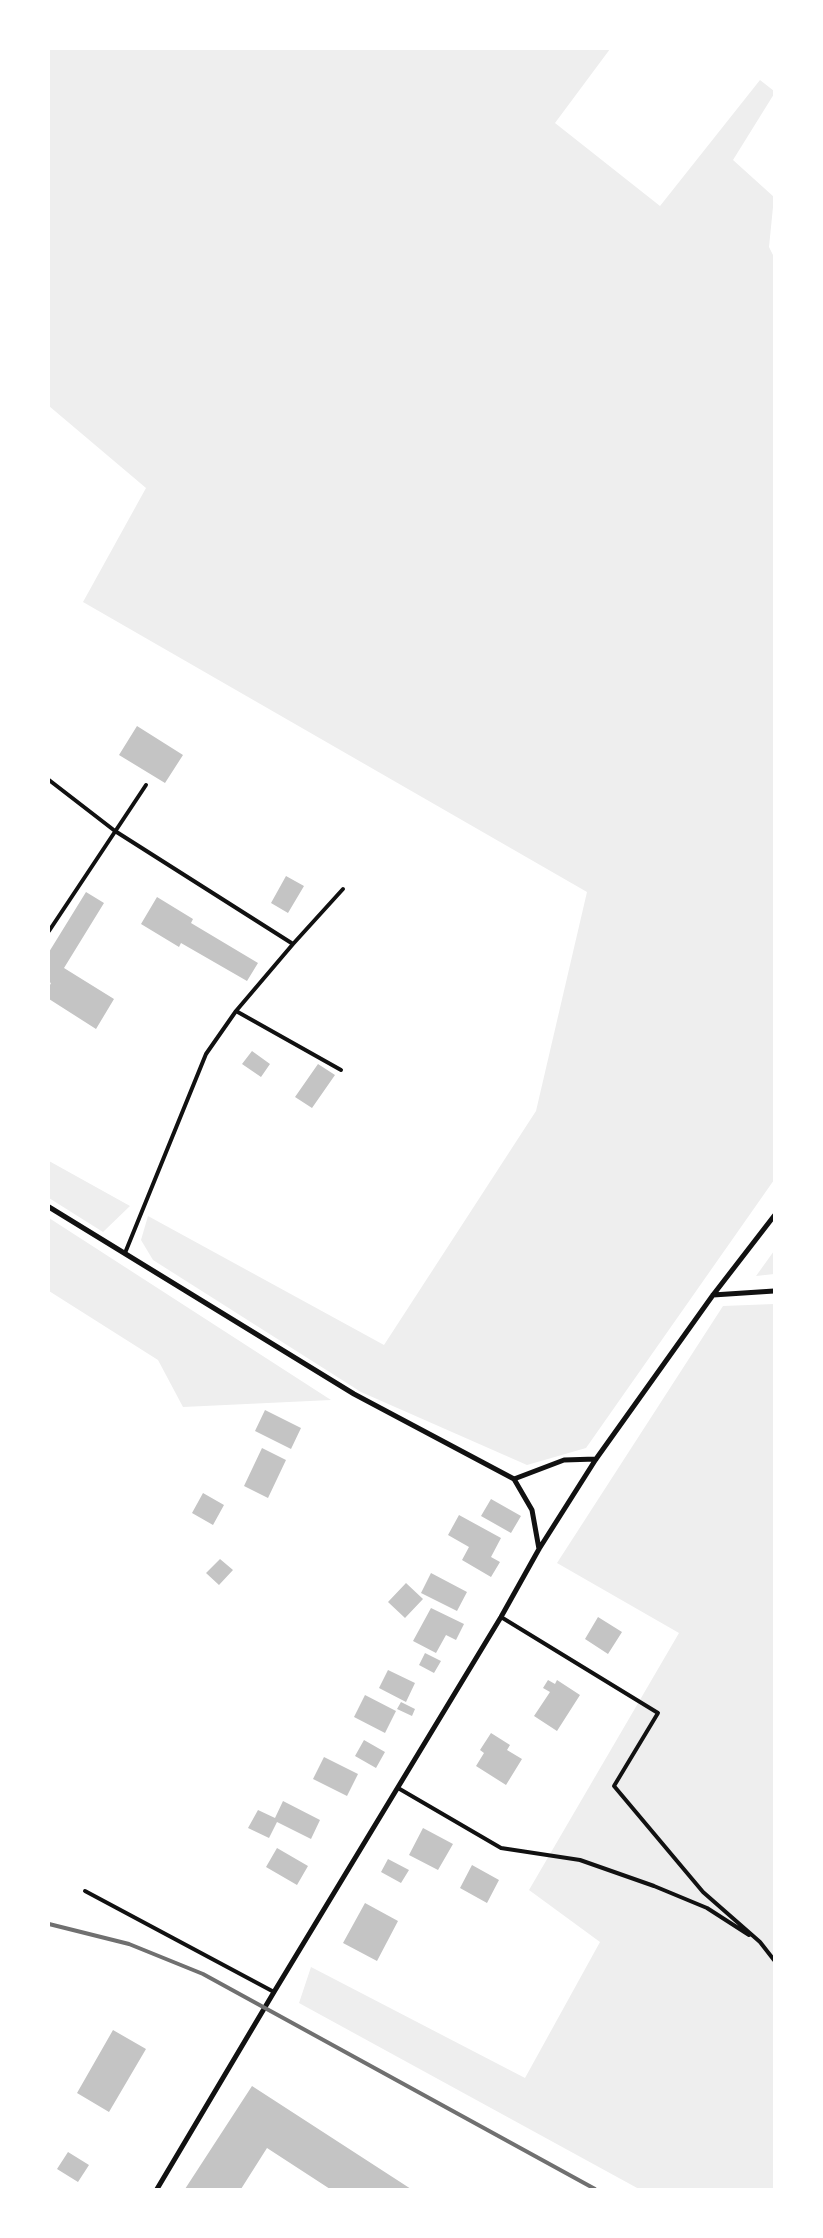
<!DOCTYPE html>
<style>
body{margin:0}
#map{position:relative;width:823px;height:2238px;overflow:hidden;background:#fff;font-family:"Times New Roman",serif}
canvas{display:block}
.frame{position:absolute;inset:0;border:50px solid #fff;pointer-events:none}
</style>
<div id="map">
<canvas width="823" height="2238"></canvas>
<div class="frame"></div>
</div>
<script>
const c = document.querySelector('canvas').getContext('2d');
c.lineJoin = 'round';
function fill(path, color) { c.fillStyle = color; c.fill(path, 'evenodd'); }
const toPath = rows => new Path2D(rows.map(r => 'M' + r).join(''));
function strokePath(path, color, width, dash) { c.strokeStyle = color; c.lineWidth = width; c.lineCap = dash ? 'butt' : 'round'; c.setLineDash(dash || []); c.stroke(path); }
fill(toPath([
 [49,49,610,49,555,123,660,206,760,80,774,91,774,94,733,160,774,197,769,247,774,257,774,1180,586,1448,527,1465,361,1392,153,1260,141,1240,148,1216,384,1345,536,1111,587,892,83,602,146,488,49,406],
 [49,1161,130,1206,103,1232,49,1198],
 [49,1218,331,1400,183,1407,158,1360,49,1291],
 [774,1251,774,1274,756,1276],
 [774,1304,774,2189,639,2189,299,2003,311,1967,525,2078,600,1942,529,1890,679,1633,557,1563,723,1306]
]), '#eee');
fill(toPath([
 [137,726,183,755,165,783,119,755],
 [286,876,304,886,288,913,271,903],
 [86,892,104,903,64,968,114,999,96,1029,49,999,49,987,51,983,49,982,49,952],
 [157,897,193,919,191,923,258,963,247,981,181,943,179,947,141,924],
 [252,1051,270,1064,261,1077,242,1064],
 [318,1064,335,1075,312,1108,295,1097],
 [265,1410,301,1428,291,1449,255,1431],
 [262,1448,286,1460,268,1498,244,1486],
 [203,1493,224,1505,213,1525,192,1513],
 [491,1499,521,1516,511,1533,481,1516],
 [459,1515,501,1538,491,1557,500,1562,491,1577,462,1560,469,1547,448,1535],
 [220,1559,233,1570,219,1585,206,1573],
 [431,1573,467,1592,457,1611,421,1593],
 [406,1583,423,1599,405,1618,388,1602],
 [431,1608,464,1624,456,1640,446,1635,436,1653,413,1641],
 [598,1617,622,1632,608,1654,585,1639],
 [425,1653,441,1661,434,1673,419,1665],
 [388,1670,415,1683,406,1702,379,1688],
 [548,1680,555,1684,557,1680,580,1695,557,1731,534,1716,550,1692,543,1688],
 [365,1695,396,1711,385,1733,354,1717],
 [401,1702,415,1709,412,1716,397,1709],
 [491,1733,510,1745,507,1750,522,1759,506,1785,476,1766,484,1753,480,1750],
 [364,1740,385,1752,376,1768,355,1756],
 [324,1757,358,1774,347,1796,313,1779],
 [283,1801,320,1820,311,1839,277,1822,269,1838,248,1828,258,1810,275,1818],
 [423,1828,453,1844,438,1870,409,1855],
 [277,1848,308,1866,297,1885,266,1867],
 [388,1859,409,1870,401,1883,381,1872],
 [472,1865,499,1880,487,1903,460,1888],
 [365,1903,398,1921,377,1961,343,1943],
 [113,2030,146,2049,109,2112,77,2093],
 [252,2086,411,2189,330,2189,267,2148,241,2189,185,2189],
 [68,2152,89,2165,78,2182,57,2169]
]), '#c4c4c4');
strokePath(toPath([
 [49,780,115,831,293,944],
 [49,931,146,785],
 [236,1011,341,1070],
 [125,1253,206,1054,236,1011,293,944,343,889],
 [501,1617,658,1713,614,1786,703,1892,760,1942,774,1960],
 [398,1788,501,1848,580,1860,654,1886,707,1908,749,1935],
 [85,1891,274,1992]
]), '#111', 4);
strokePath(toPath([
 [49,1207,354,1394,514,1479,532,1510,539,1549],
 [713,1295,774,1291],
 [514,1479,564,1460,596,1459],
 [157,2189,274,1992,501,1617,539,1549,596,1459,713,1295,774,1216]
]), '#111', 5);
strokePath(toPath([
 [49,1924,129,1944,203,1974,595,2189]
]), '#707070', 4);
</script>
